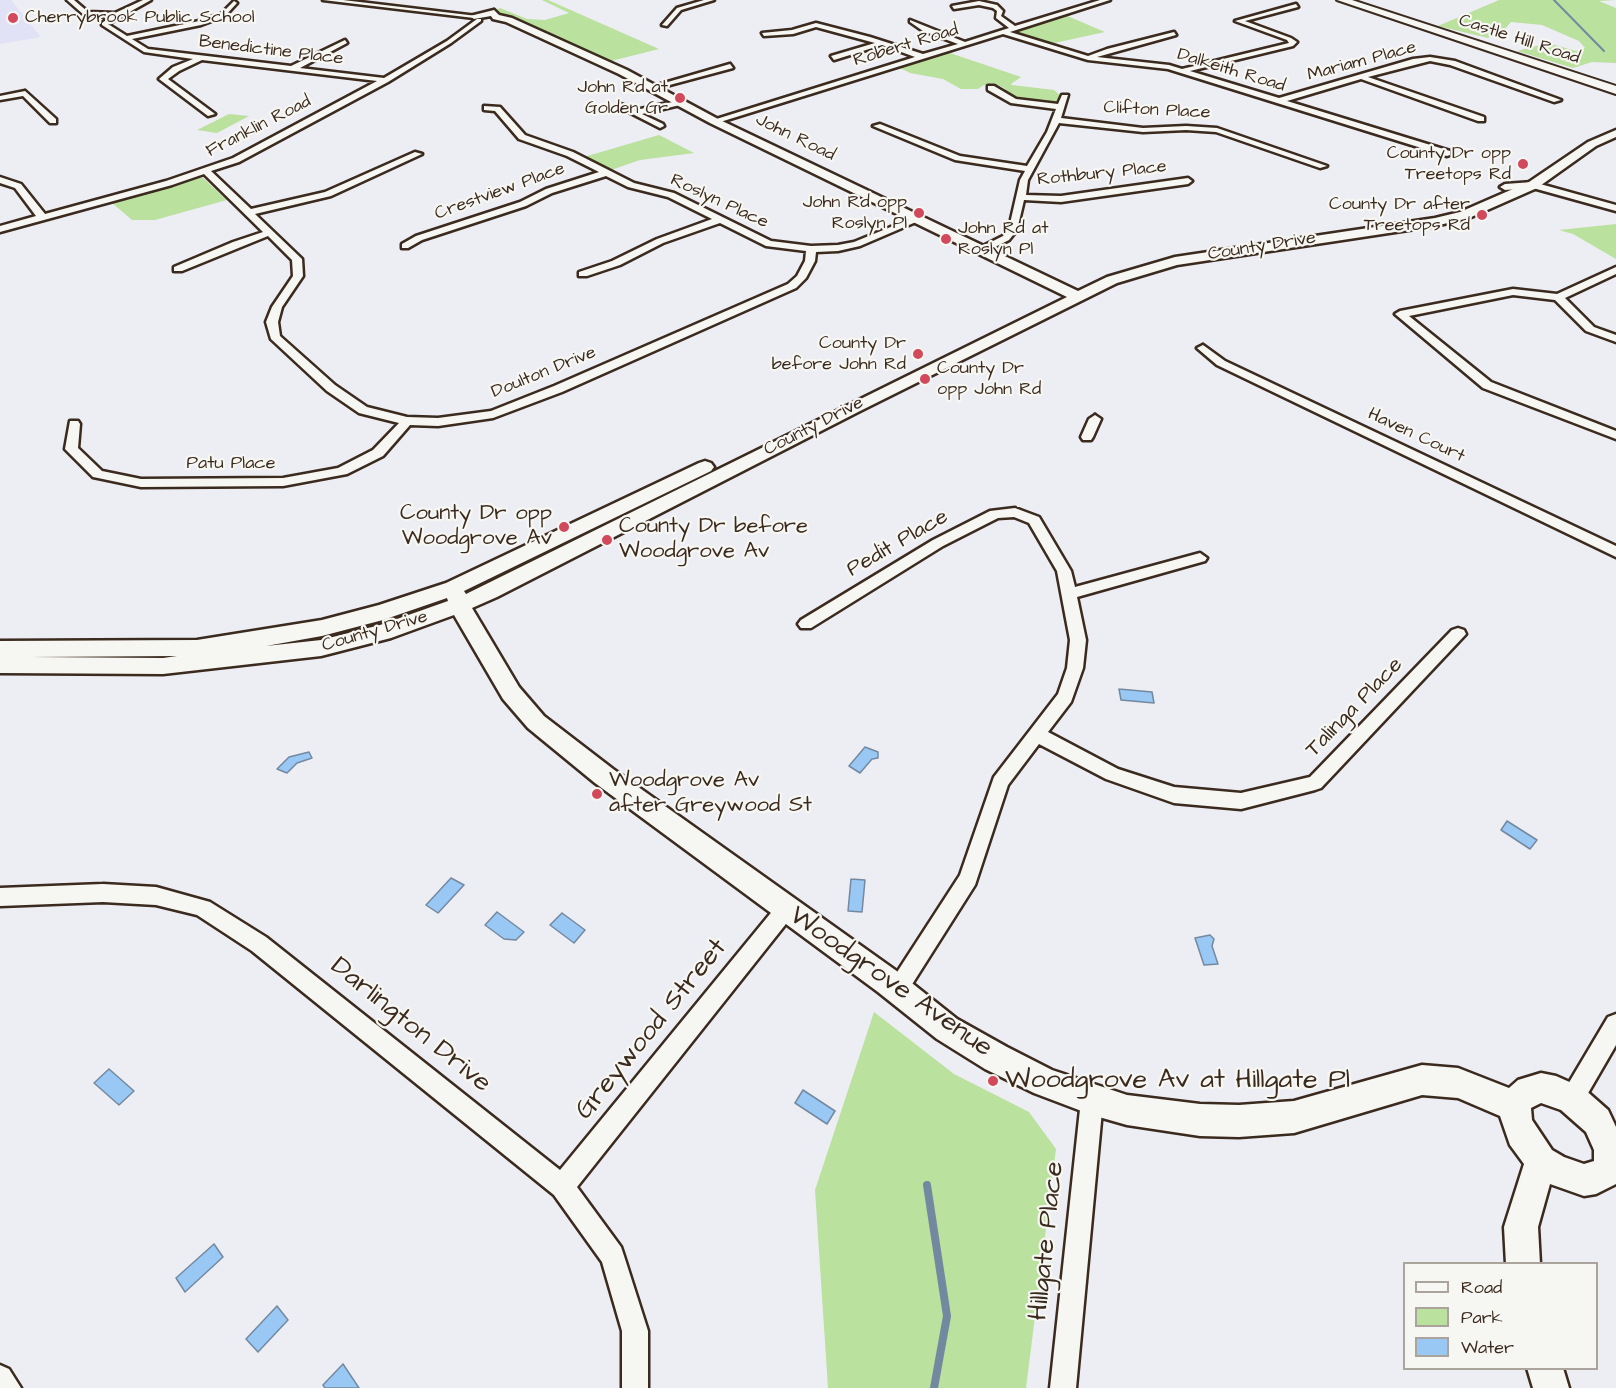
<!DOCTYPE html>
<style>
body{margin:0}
#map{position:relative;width:1616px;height:1388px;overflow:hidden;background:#ededf4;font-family:"Architects Daughter",sans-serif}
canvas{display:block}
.legend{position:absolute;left:1403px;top:1262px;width:195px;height:108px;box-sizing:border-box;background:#f6f6f2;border:2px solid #aba49d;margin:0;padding:8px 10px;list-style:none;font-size:18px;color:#3b2a1e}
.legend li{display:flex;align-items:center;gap:12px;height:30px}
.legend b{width:30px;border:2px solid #aba49d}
</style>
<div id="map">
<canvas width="1616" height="1388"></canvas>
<ul class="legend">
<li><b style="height:8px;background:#f6f6f2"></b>Road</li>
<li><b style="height:16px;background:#bae19d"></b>Park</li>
<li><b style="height:16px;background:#99c8f5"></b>Water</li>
</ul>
</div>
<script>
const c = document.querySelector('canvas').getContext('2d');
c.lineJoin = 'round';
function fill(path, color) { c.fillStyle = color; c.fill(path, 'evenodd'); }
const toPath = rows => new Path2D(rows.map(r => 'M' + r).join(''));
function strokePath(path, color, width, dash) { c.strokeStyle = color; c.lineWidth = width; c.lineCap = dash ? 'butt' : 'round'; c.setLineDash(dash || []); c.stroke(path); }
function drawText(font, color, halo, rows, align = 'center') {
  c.font = font + ' "Architects Daughter",sans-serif'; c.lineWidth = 4.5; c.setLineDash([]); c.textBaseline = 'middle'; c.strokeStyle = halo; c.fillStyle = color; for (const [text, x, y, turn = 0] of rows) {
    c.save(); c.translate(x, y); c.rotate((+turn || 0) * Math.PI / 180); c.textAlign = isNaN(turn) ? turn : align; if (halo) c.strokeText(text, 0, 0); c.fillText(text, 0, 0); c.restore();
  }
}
fill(toPath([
 [0,0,11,0,41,37,0,44]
]), '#e2e2f6');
fill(toPath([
 [542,0,548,0,659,49,607,62,494,11,500,8,527,19,545,20,569,13],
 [1499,0,1616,0,1599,1,1616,8,1616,63,1592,62,1573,68,1517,51,1548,43,1576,51,1585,48,1579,41,1542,25,1511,22,1503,31,1488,38,1438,26],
 [1065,15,1105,32,1050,44,1018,34,1017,30],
 [947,52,1021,77,1011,84,1012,85,1054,90,1060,95,1057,103,1017,100,1011,97,1004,88,998,85,984,85,978,89,961,89,943,79,910,73,900,68],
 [229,114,249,116,217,133,197,130],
 [659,135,694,153,640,160,611,170,584,157],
 [202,177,227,200,155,220,132,220,111,202],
 [1616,224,1616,259,1573,234,1559,230],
 [874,1012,954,1074,1029,1112,1056,1149,1026,1388,828,1388,815,1190]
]), '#bae19d');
const water = toPath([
 [1119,689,1152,692,1154,703,1121,700,1119,689],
 [865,747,878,752,878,758,872,759,860,773,849,766,865,747],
 [309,752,312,758,297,763,287,773,277,769,289,757,309,752],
 [1507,821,1537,840,1530,849,1501,830,1507,821],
 [451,878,464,885,438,913,426,905,451,878],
 [851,879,865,880,862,912,848,911,851,879],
 [497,912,524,932,516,940,504,939,485,925,497,912],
 [562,913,585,930,574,943,550,925,562,913],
 [1210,935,1214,939,1212,946,1218,964,1204,965,1195,938,1210,935],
 [109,1069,134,1091,119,1105,94,1083,109,1069],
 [803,1090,835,1111,827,1124,795,1103,803,1090],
 [214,1244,223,1257,185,1292,176,1278,214,1244],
 [277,1306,288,1320,258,1352,246,1339,277,1306],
 [343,1364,359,1388,325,1388,323,1385,343,1364]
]);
fill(water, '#99c8f5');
strokePath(water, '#73899f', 1.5);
strokePath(toPath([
 [1554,0,1604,51]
]), '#73899f', 2);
strokePath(toPath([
 [927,1185,947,1316,934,1388]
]), '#73899f', 8);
const street = toPath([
 [67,0,74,0,88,12,115,13,143,0,151,0,108,24,127,36,199,21,221,14,234,1,237,3,225,16,201,25,132,39,148,49,291,66,345,40,347,43,300,68,384,78,447,41,477,19,481,19,481,21,451,43,388,82,239,162,211,171,251,209,325,192,415,152,422,154,331,196,255,214,302,259,303,276,282,307,278,322,280,336,335,385,367,407,407,417,438,418,491,411,554,386,788,284,797,276,805,261,806,251,766,246,720,223,663,243,620,265,587,276,579,276,579,272,612,261,657,239,712,219,668,197,628,187,606,176,552,193,526,206,422,240,408,248,402,248,402,244,416,236,520,202,546,189,599,172,567,156,519,139,495,111,484,110,484,106,500,107,525,135,573,152,634,183,674,193,771,241,811,246,838,245,854,242,915,217,923,219,860,246,838,251,816,252,815,261,806,278,796,288,562,392,493,418,438,426,410,425,383,456,347,474,283,486,141,487,98,478,93,477,65,449,70,421,78,421,80,424,78,448,102,471,141,479,283,478,338,468,373,450,399,423,359,413,327,391,271,339,266,322,272,307,293,276,292,260,268,236,182,271,174,271,174,267,233,242,263,232,204,174,172,185,0,232,0,226,36,216,15,188,0,183,0,177,21,184,45,214,166,181,233,158,377,81,202,60,179,71,168,79,215,114,208,116,159,79,173,67,193,59,144,52,102,25,102,23,110,17,84,15,67,0],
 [323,0,343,0,477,16,474,18,323,0],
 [704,0,714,0,681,10,667,26,662,25,677,8,704,0],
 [1100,0,1110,0,1010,32,1088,56,1107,49,1174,32,1176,35,1097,57,1169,65,1182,69,1289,43,1287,40,1235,21,1296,4,1298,7,1245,21,1291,38,1297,42,1293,46,1190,71,1279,98,1413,59,1430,57,1455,61,1561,100,1554,102,1450,65,1430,61,1368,77,1484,117,1484,121,1478,121,1361,79,1287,101,1450,151,1450,155,1447,156,1168,69,1088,60,1003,34,717,123,710,121,915,57,882,45,834,60,831,56,875,43,816,27,793,34,764,36,762,33,792,30,816,23,870,37,923,54,958,44,923,31,910,22,910,20,965,42,1009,28,996,18,997,11,993,8,979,5,954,9,952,6,979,1,997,5,1003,11,1001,16,1015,26,1100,0],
 [730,64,733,68,651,90,647,88,730,64],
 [988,86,994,86,1016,99,1058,104,1062,95,1068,95,1061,118,1143,128,1186,126,1217,128,1327,166,1320,168,1216,132,1186,130,1143,132,1059,123,1028,180,1026,195,1061,196,1188,178,1192,181,1188,184,1061,202,1024,200,1017,230,1009,240,983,253,978,250,979,248,1003,236,1009,228,1020,180,1025,171,955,160,873,126,880,124,960,156,1027,166,1047,132,1056,109,1011,103,988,90,988,86],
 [25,91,56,119,56,123,50,123,23,96,0,100,0,96,25,91],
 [677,101,680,101,680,105,642,114,663,124,664,126,660,128,617,106,621,104,636,110,677,101],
 [1533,182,1616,205,1616,211,1533,188,1505,190,1500,187,1505,184,1533,182],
 [1616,267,1616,274,1565,298,1594,327,1616,335,1616,342,1586,331,1555,300,1513,295,1409,316,1491,382,1616,431,1616,439,1483,388,1395,314,1400,311,1513,289,1557,294,1616,267],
 [1203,345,1225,361,1616,546,1616,557,1217,365,1197,348,1203,345],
 [1095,415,1101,419,1093,437,1091,440,1083,440,1081,437,1089,419,1095,415],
 [1015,508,1039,517,1071,571,1075,587,1200,553,1207,558,1205,561,1077,597,1086,640,1083,668,1071,702,1048,732,1118,769,1174,787,1241,793,1310,777,1452,630,1458,628,1464,630,1466,634,1321,788,1315,790,1241,809,1174,803,1106,779,1039,744,1008,785,975,885,904,997,897,1000,890,997,887,990,890,983,960,875,994,777,1058,694,1067,668,1070,640,1057,571,1029,523,1014,517,998,518,943,546,811,628,801,628,798,624,801,620,933,540,990,511,1015,508],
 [103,884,156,887,210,902,266,937,560,1170,779,903,786,900,793,903,796,909,793,915,577,1187,621,1247,624,1256,648,1331,648,1388,622,1388,622,1331,602,1262,554,1195,252,951,197,915,156,905,103,902,0,906,0,888,103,884],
 [1616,1014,1616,1045,1580,1107,1572,1110,1564,1107,1561,1099,1564,1091,1608,1017,1616,1014],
 [1092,1089,1100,1092,1103,1100,1076,1388,1050,1388,1081,1100,1084,1092,1092,1089],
 [0,1365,9,1369,21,1388,0,1388,0,1365]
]);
const secondary = toPath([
 [494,10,499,15,512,18,627,70,718,119,1078,291,1107,277,1175,257,1435,218,1460,212,1529,182,1588,142,1616,130,1616,137,1596,146,1537,188,1469,218,1435,226,1177,265,1117,283,860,411,497,597,472,608,519,687,544,716,613,769,898,972,957,1019,1007,1047,1052,1070,1127,1095,1200,1104,1239,1105,1294,1101,1422,1065,1458,1068,1509,1088,1518,1080,1541,1073,1556,1076,1583,1088,1608,1110,1616,1127,1616,1184,1596,1194,1584,1196,1550,1184,1538,1227,1540,1264,1506,1264,1504,1227,1524,1164,1510,1145,1500,1116,1458,1098,1422,1095,1294,1133,1239,1137,1200,1136,1127,1125,1092,1115,1034,1093,985,1069,937,1039,878,992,595,783,528,728,503,699,454,615,391,638,321,656,163,674,0,673,0,641,197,640,322,620,379,605,446,583,699,463,705,461,711,463,714,467,711,471,464,591,466,594,1067,297,710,123,619,74,506,22,493,19,491,16,474,19,470,16,494,10],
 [447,598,448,601,380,625,321,640,266,646,322,636,383,620,447,598],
 [177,656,163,658,31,657,177,656],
 [1541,1103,1561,1110,1586,1132,1594,1150,1594,1161,1584,1164,1564,1157,1552,1150,1532,1120,1531,1108,1541,1103],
 [1527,1368,1563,1368,1569,1388,1533,1388,1527,1368]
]);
const primary = toPath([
 [1337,0,1352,0,1616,86,1616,94,1337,0]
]);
strokePath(street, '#3b2a1e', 5);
strokePath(secondary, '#3b2a1e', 5);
strokePath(primary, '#3b2a1e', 4);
fill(street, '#f6f6f2');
fill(secondary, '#f6f6f2');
fill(primary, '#f6f6f2');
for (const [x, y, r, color] of [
 [13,18,6,"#d1495b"],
 [680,98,6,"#d1495b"],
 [1523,164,6,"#d1495b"],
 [919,213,6,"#d1495b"],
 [1482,215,6,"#d1495b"],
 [946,239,6,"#d1495b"],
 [918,354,6,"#d1495b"],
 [925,379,6,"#d1495b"],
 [564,527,6,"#d1495b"],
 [607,540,6,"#d1495b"],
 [597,794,6,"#d1495b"],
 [993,1081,6,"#d1495b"]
]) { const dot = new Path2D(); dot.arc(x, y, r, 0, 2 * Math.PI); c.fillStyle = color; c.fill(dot); strokePath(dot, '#f6f6f2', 2); }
drawText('18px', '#3b2a1e', '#f6f6f2', [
 ["Cherrybrook Public School",25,18,"left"],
 ["John Rd at",668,88],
 ["Golden Gr",668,109],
 ["County Dr opp",1511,154],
 ["Treetops Rd",1511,175],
 ["John Rd opp",907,203],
 ["Roslyn Pl",907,224],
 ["County Dr after",1470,205],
 ["Treetops Rd",1470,226],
 ["John Rd at",958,229,"left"],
 ["Roslyn Pl",958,250,"left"],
 ["County Dr",906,344],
 ["before John Rd",906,365],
 ["County Dr",937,369,"left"],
 ["opp John Rd",937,390,"left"]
], 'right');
drawText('18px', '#3b2a1e', '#f6f6f2', [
 ["Castle Hill Road",1519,40,18],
 ["Robert Road",906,46,-17],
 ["Benedictine Place",271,51,7],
 ["Mariam Place",1362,62,-15],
 ["Dalkeith Road",1231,71,17],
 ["Clifton Place",1157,111,3],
 ["Franklin Road",259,127,-27],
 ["John Road",795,138,26],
 ["Rothbury Place",1102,174,-6],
 ["Crestview Place",500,192,-20],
 ["Roslyn Place",719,202,25],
 ["County Drive",1262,247,-9],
 ["Doulton Drive",544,373,-22],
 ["County Drive",814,427,-27],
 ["Haven Court",1416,436,25],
 ["Patu Place",231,464],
 ["County Drive",375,632,-16]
]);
drawText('22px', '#3b2a1e', '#f6f6f2', [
 ["County Dr opp",552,514,"right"],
 ["Woodgrove Av",552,539,"right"],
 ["County Dr before",619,527],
 ["Woodgrove Av",619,552],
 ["Woodgrove Av",609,781],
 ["after Greywood St",609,806]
], 'left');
drawText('22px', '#3b2a1e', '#f6f6f2', [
 ["Pedit Place",898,544,-30],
 ["Talinga Place",1355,708,-46]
]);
drawText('27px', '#3b2a1e', '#f6f6f2', [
 ["Woodgrove Avenue",890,983,35],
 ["Darlington Drive",410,1026,39],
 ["Greywood Street",652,1030,-51],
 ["Hillgate Place",1048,1241,-84]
]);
drawText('27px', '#3b2a1e', '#f6f6f2', [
 ["Woodgrove Av at Hillgate Pl",1005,1081]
], 'left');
</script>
